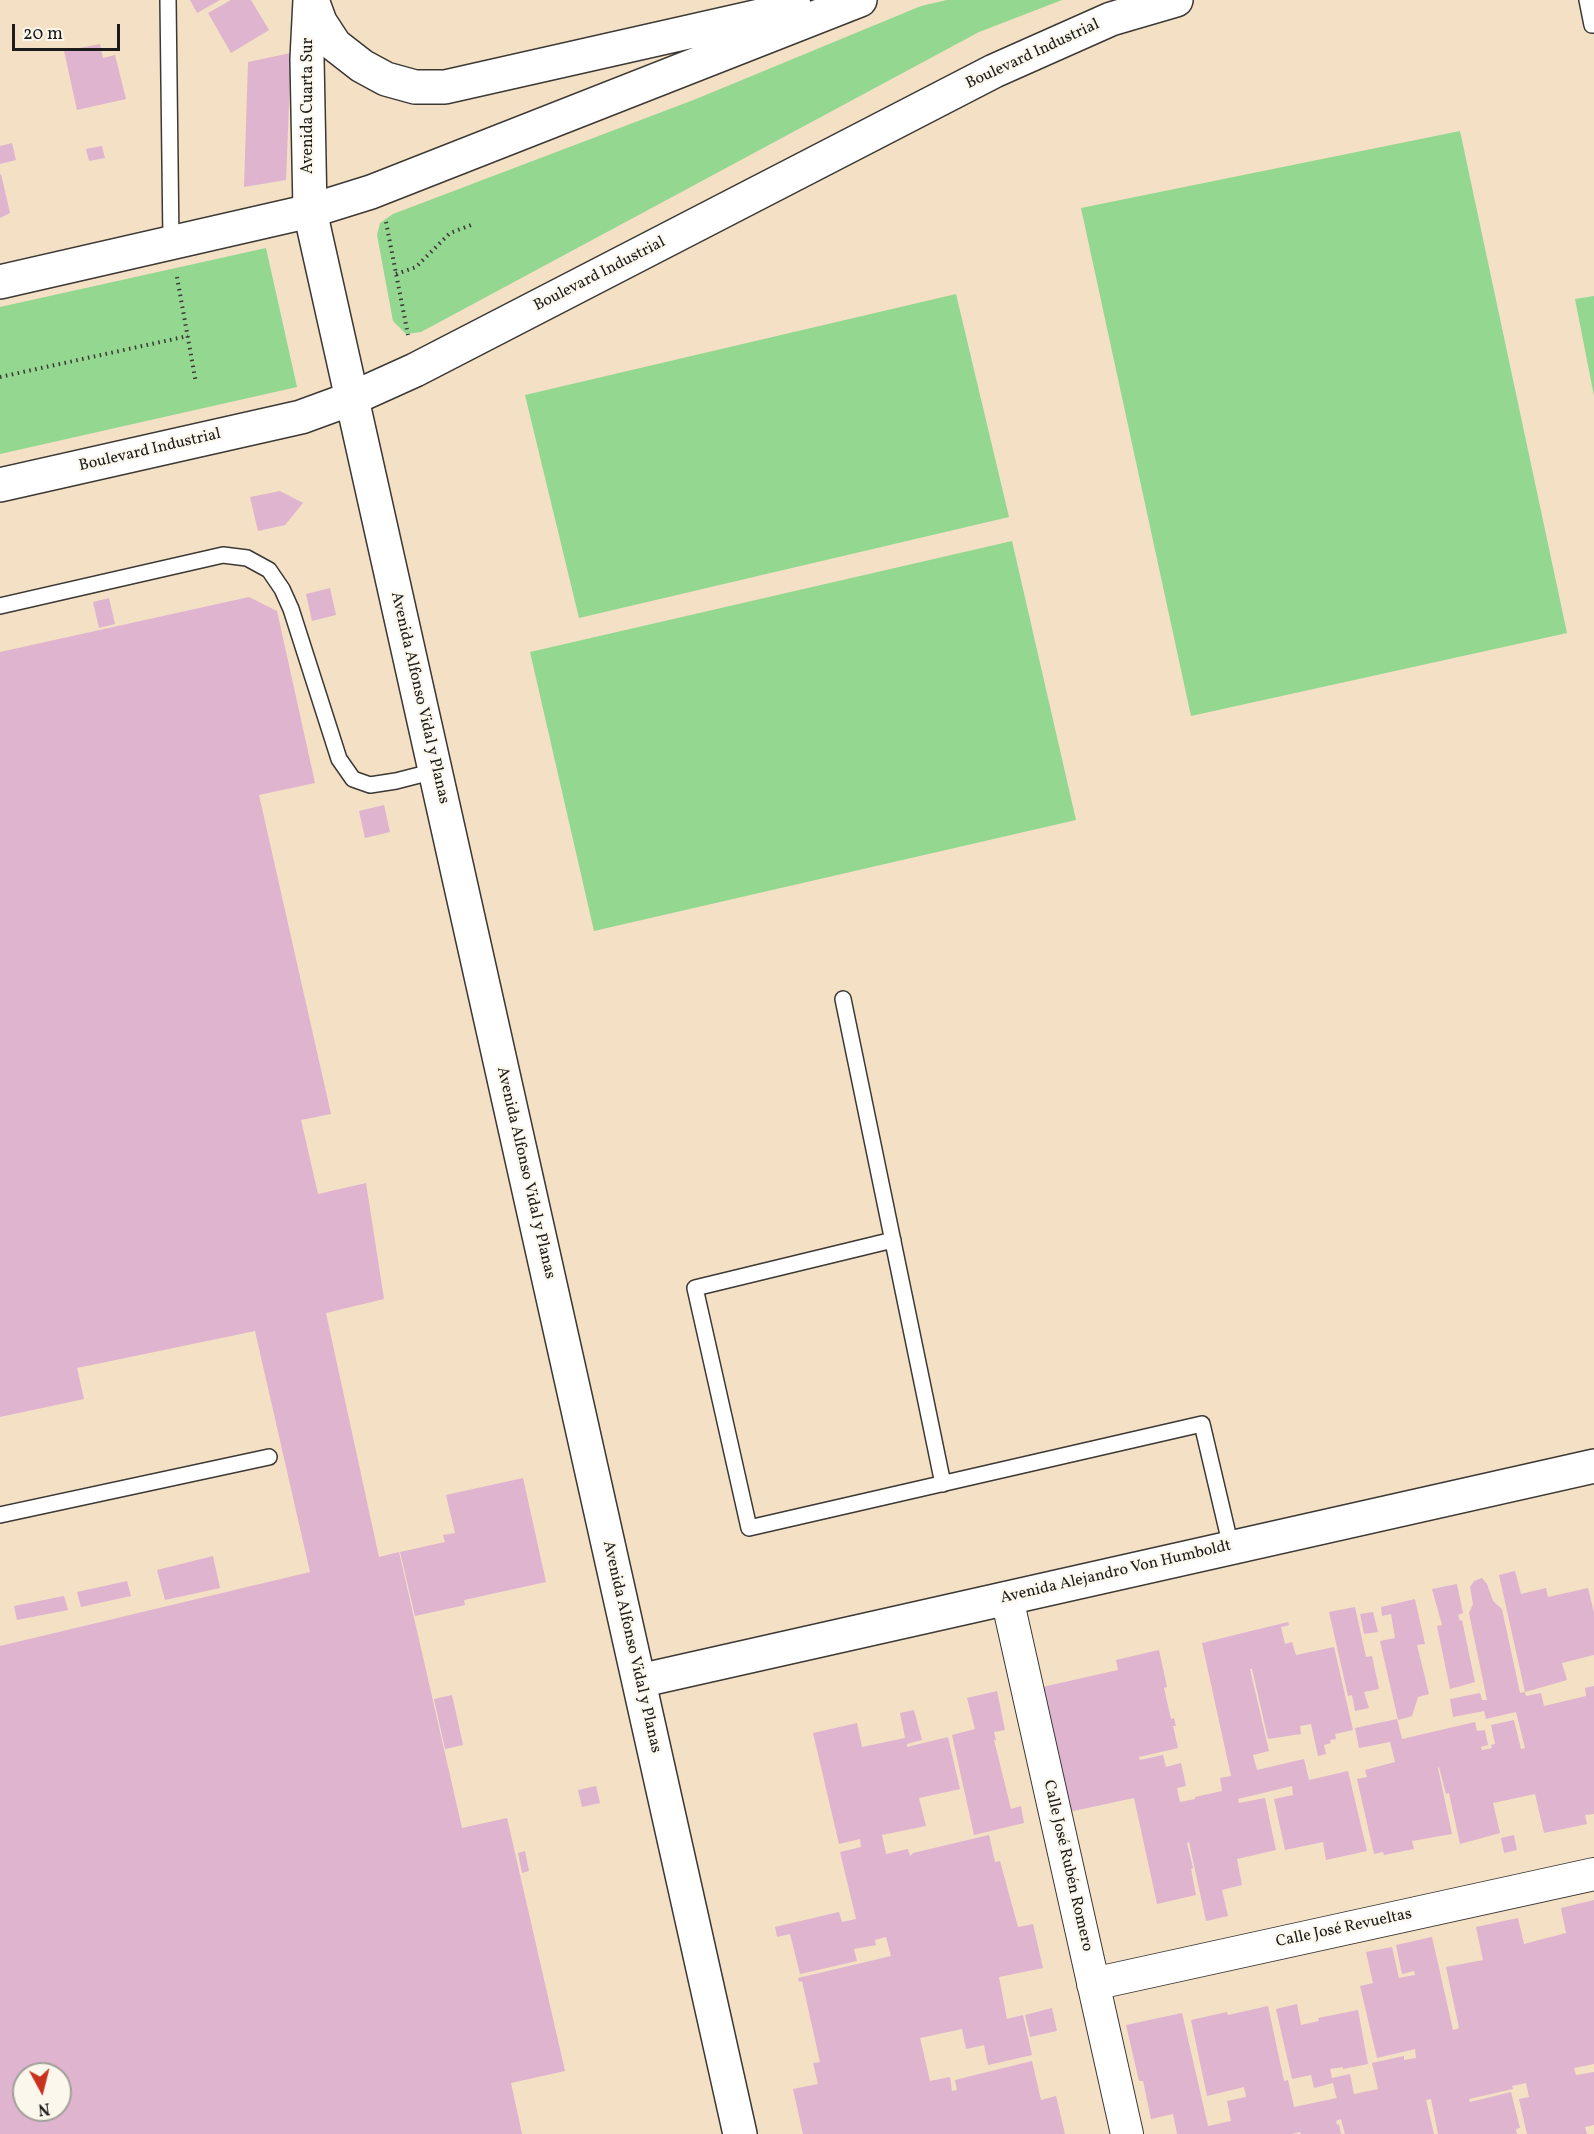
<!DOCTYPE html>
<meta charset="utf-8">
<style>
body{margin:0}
#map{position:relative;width:1594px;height:2134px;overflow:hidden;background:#f3e0c5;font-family:Vollkorn,serif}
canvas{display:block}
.north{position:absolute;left:12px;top:2062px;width:60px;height:60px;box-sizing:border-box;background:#fbf7ec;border:2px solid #a29f99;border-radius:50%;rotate:173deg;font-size:16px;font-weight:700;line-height:24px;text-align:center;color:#1c1c1c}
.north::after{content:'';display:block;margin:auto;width:21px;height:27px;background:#c8321e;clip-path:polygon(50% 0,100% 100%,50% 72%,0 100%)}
.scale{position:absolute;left:12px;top:24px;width:108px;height:27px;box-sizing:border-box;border:3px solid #1c1c1c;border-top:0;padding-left:8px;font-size:18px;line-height:21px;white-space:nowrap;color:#1c1c1c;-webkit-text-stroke:4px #fbf7ec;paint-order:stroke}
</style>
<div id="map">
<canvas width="1594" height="2134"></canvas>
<div class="north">N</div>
<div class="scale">20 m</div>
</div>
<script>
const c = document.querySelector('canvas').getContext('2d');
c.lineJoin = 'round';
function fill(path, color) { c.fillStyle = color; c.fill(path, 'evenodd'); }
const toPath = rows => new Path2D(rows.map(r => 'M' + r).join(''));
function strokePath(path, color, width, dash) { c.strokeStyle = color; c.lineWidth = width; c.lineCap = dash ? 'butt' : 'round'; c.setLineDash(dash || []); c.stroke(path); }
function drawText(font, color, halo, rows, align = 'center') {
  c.font = font + ' Vollkorn,serif'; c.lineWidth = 4.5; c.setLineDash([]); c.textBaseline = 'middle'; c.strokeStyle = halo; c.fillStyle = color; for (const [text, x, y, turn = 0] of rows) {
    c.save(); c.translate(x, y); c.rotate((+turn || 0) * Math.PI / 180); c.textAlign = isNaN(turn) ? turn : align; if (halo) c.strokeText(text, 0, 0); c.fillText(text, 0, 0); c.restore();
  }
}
fill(toPath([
 [947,0,1062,0,979,32,421,332,406,334,393,321,377,235,380,223,393,214,696,99,921,6],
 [1460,131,1567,633,1191,716,1081,208],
 [266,248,297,387,0,454,0,307],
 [956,294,1009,517,579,618,525,395],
 [1594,296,1594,396,1575,299],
 [1012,541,1076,820,594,931,530,652]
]), '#93d790');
fill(toPath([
 [190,0,220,0,197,13],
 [231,0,251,0,269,30,231,53,208,13],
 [100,44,103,58,115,55,126,99,77,110,64,51],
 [291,53,286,180,244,187,248,62],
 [12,143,16,160,0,164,0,146],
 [102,146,105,158,89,161,86,149],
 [1,174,10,213,0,218,0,175],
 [280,491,303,503,285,525,258,531,250,497],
 [330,588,336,615,312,621,306,594],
 [249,597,277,611,315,783,259,795,331,1114,301,1120,318,1194,366,1183,384,1299,326,1313,379,1557,399,1552,462,1828,507,1818,565,2071,511,2083,522,2134,0,2134,0,1646,310,1572,255,1331,77,1368,84,1399,0,1417,0,652],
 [24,2074,60,2074,60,2110,24,2110],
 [109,598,115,624,99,628,93,602],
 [384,805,390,832,365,838,359,811],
 [523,1478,546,1582,464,1600,465,1605,415,1616,400,1552,445,1542,443,1535,455,1533,446,1495],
 [213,1556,220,1588,165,1600,157,1570],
 [1515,1571,1521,1594,1546,1588,1548,1597,1588,1588,1594,1613,1594,1655,1562,1663,1567,1680,1525,1692,1499,1575],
 [1482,1578,1487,1584,1493,1601,1502,1609,1520,1693,1525,1692,1526,1696,1541,1693,1544,1706,1586,1696,1585,1688,1594,1686,1594,1814,1585,1815,1587,1824,1544,1833,1535,1794,1493,1803,1500,1833,1460,1844,1449,1793,1446,1794,1439,1767,1438,1768,1452,1834,1412,1841,1414,1849,1384,1855,1383,1852,1374,1854,1357,1779,1367,1777,1365,1770,1395,1762,1390,1742,1359,1748,1355,1728,1397,1719,1402,1739,1475,1722,1477,1731,1485,1730,1488,1745,1481,1747,1482,1750,1492,1748,1491,1745,1495,1744,1491,1725,1514,1720,1521,1749,1525,1748,1516,1712,1486,1719,1484,1711,1453,1717,1450,1699,1480,1693,1482,1700,1487,1700,1469,1613,1473,1604,1470,1587,1474,1581],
 [127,1581,131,1596,81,1607,77,1592],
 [1457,1584,1463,1613,1458,1615,1460,1621,1462,1620,1475,1682,1450,1689,1437,1626,1442,1625,1432,1589],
 [64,1596,68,1610,17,1620,14,1606],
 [1415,1599,1425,1644,1417,1645,1429,1694,1418,1697,1412,1716,1398,1720,1380,1641,1395,1638,1391,1614,1382,1616,1381,1607],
 [1355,1607,1366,1657,1372,1656,1379,1689,1364,1692,1369,1708,1355,1711,1352,1695,1348,1696,1329,1612],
 [1373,1612,1378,1632,1364,1634,1360,1614],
 [1288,1622,1289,1625,1281,1627,1285,1644,1292,1642,1296,1655,1334,1647,1353,1730,1335,1734,1336,1739,1330,1740,1331,1743,1324,1745,1326,1754,1318,1756,1311,1724,1300,1726,1301,1734,1268,1739,1252,1669,1250,1669,1269,1751,1253,1755,1257,1770,1304,1759,1309,1780,1348,1771,1367,1851,1326,1860,1323,1842,1285,1850,1274,1799,1293,1795,1292,1786,1238,1799,1239,1803,1265,1798,1276,1850,1237,1859,1242,1885,1222,1890,1228,1916,1206,1921,1189,1842,1187,1843,1193,1868,1191,1869,1196,1895,1157,1904,1134,1798,1069,1812,1038,1688,1118,1670,1116,1660,1159,1650,1167,1687,1164,1688,1171,1719,1174,1718,1176,1726,1173,1726,1178,1748,1139,1757,1140,1760,1163,1755,1166,1767,1181,1763,1186,1786,1177,1788,1180,1802,1195,1799,1195,1797,1222,1791,1220,1778,1231,1776,1202,1643],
 [997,1691,1005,1730,994,1732,996,1740,994,1740,1011,1809,1021,1806,1024,1823,974,1835,952,1735,975,1729,967,1698],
 [452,1695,463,1745,445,1749,434,1699],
 [914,1710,922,1740,907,1744,907,1747,948,1737,960,1789,919,1798,926,1826,882,1835,886,1854,908,1849,910,1856,913,1853,989,1835,995,1862,1000,1861,1018,1927,1033,1924,1043,1968,999,1977,1007,2019,1023,2015,1032,2055,988,2065,984,2045,966,2049,962,2029,920,2038,930,2081,950,2077,952,2091,957,2090,955,2080,1032,2061,1041,2100,1056,2096,1065,2134,803,2134,793,2089,818,2084,813,2063,820,2062,802,1981,799,1982,798,1978,891,1956,886,1937,875,1940,876,1945,854,1949,857,1961,800,1974,790,1934,777,1937,775,1927,839,1912,842,1922,856,1919,840,1852,861,1847,860,1839,839,1844,813,1733,857,1723,862,1747,905,1738,900,1713],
 [596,1786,600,1803,582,1807,578,1790],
 [1514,1835,1517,1850,1504,1853,1501,1838],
 [525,1851,529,1871,522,1873,518,1853],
 [1594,1900,1594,2064,1574,2068,1576,2075,1594,2072,1594,2125,1585,2127,1587,2134,1527,2134,1519,2099,1529,2097,1526,2083,1512,2086,1513,2089,1469,2099,1470,2102,1511,2092,1520,2128,1516,2129,1517,2134,1438,2134,1431,2099,1426,2100,1434,2134,1345,2134,1341,2119,1336,2121,1337,2125,1339,2124,1341,2134,1301,2134,1300,2132,1292,2134,1177,2134,1173,2114,1151,2119,1143,2081,1139,2081,1126,2025,1182,2013,1208,2126,1231,2121,1227,2101,1246,2097,1244,2087,1207,2096,1191,2020,1227,2012,1228,2015,1268,2006,1284,2081,1288,2080,1294,2107,1337,2098,1336,2096,1333,2083,1314,2088,1311,2075,1292,2079,1276,2009,1297,2004,1301,2025,1319,2021,1318,2018,1358,2010,1368,2064,1343,2069,1343,2067,1330,2069,1332,2078,1350,2074,1354,2094,1378,2089,1372,2063,1404,2056,1404,2060,1416,2058,1415,2049,1377,2058,1360,1986,1373,1983,1366,1952,1392,1947,1399,1978,1415,1975,1414,1971,1402,1974,1396,1945,1432,1937,1453,2030,1459,2028,1446,1967,1483,1960,1476,1927,1518,1918,1524,1944,1566,1933,1561,1908],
 [1052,2008,1057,2031,1030,2037,1025,2015]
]), '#dfb4cf');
const lane = toPath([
 [168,0,171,243],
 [1587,0,1592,25,1594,25],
 [0,606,223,555,247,558,269,570,282,589,291,609,339,759,353,779,370,785,396,781,435,771],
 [843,999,943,1484],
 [893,1240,695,1288,749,1528,1202,1424,1231,1547],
 [0,1515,269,1457]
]);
const street = toPath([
 [1007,1598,1127,2134],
 [1093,1984,1594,1874]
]);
const secondary = toPath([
 [310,0,307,59,310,211,740,2134],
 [639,1681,1594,1466]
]);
const highway = toPath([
 [312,0,320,22,335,45,362,66,386,79,415,87,445,87,795,8],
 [0,282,310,211,371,192,860,0],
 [0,485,301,417,353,398,415,370,994,71,1111,19,1176,0]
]);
strokePath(lane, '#3c3935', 18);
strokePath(street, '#3c3935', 34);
strokePath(secondary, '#3c3935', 36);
strokePath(highway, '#3c3935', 36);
strokePath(toPath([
 [386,222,408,335],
 [396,274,416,267,450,233,471,225],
 [177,277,196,383],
 [0,377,188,336]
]), '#3c3935', 4, [1.5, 4.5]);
strokePath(lane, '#fff', 15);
strokePath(street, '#fff', 32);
strokePath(secondary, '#fff', 33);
strokePath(highway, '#fff', 33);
drawText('16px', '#1c1c1c', '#fbf7ec', [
 ["Boulevard Industrial",1033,55,-25],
 ["Avenida Cuarta Sur",309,106,-90],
 ["Boulevard Industrial",600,275,-27],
 ["Boulevard Industrial",150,451,-13],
 ["Avenida Alfonso Vidal y Planas",419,698,77],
 ["Avenida Alfonso Vidal y Planas",525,1173,77],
 ["Avenida Alejandro Von Humboldt",1116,1573,-13],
 ["Avenida Alfonso Vidal y Planas",631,1647,77],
 ["Calle José Rubén Romero",1067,1866,77],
 ["Calle José Revueltas",1344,1929,-12]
]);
</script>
